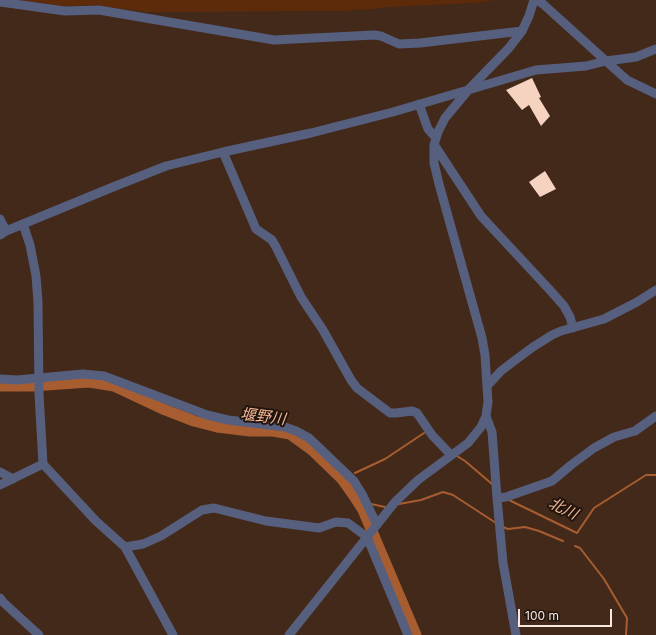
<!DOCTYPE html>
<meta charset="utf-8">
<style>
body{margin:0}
#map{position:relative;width:656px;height:635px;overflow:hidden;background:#43291a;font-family:Inter,sans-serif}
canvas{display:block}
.scale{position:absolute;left:518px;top:609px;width:94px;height:18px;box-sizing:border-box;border:2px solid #fbe8df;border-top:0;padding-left:5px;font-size:12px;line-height:14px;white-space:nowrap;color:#fbe8df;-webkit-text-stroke:3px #21150e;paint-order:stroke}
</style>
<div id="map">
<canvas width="656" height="635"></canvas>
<div class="scale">100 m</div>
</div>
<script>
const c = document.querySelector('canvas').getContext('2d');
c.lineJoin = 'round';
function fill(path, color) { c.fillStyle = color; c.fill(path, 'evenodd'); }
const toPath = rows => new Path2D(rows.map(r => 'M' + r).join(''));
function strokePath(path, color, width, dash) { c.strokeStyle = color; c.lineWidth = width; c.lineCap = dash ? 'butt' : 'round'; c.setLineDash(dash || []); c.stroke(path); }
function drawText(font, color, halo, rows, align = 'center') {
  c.font = font + ' Inter,"Noto Sans JP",sans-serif'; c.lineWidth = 4; c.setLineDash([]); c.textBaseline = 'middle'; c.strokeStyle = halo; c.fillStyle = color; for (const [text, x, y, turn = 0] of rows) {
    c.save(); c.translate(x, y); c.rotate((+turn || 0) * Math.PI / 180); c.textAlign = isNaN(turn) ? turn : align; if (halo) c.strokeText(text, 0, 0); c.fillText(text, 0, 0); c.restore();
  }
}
fill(toPath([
 [19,0,496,0,472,3,388,7,373,9,339,11,146,12,97,5,65,6]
]), '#5d2b0a');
strokePath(toPath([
 [457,456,465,461,492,484],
 [355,473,385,459,424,433],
 [354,496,359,498],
 [509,500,577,533,594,508,646,475,656,475],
 [371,504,385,507],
 [399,504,421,500,443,492,453,495,496,523],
 [503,527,508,529,525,527,539,531,563,541],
 [575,546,580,548,604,579,627,618,626,635]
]), '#a85d30', 2);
strokePath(toPath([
 [0,386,32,386,89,382,114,386,163,409,194,421,217,427,250,431,273,431,290,434,312,450,342,479,354,496,363,510,416,635]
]), '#a85d30', 11);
fill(toPath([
 [532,78,541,97,539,98,550,116,541,126,529,105,522,110,506,90],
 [545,171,556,189,540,197,529,182]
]), '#f6d3c0');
strokePath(toPath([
 [537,0,543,4,627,80,656,94],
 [0,2,65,11,99,10,274,40,374,35,381,36,399,44,420,43,522,31],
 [419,104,428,129,436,138],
 [435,146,481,216,548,288,564,306,570,317,573,328],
 [223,152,256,229,272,240,276,247,301,297,323,330,351,380,357,388,390,413,396,413,412,411,417,413,432,435,451,455],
 [0,219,6,231],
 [23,224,30,245,36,276,38,302,39,394,43,464,96,521,125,547,173,635],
 [0,235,6,231,113,187,166,166,223,152,311,133,393,112,536,70,586,66,606,61,636,57,656,49],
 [0,379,17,380,83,374,104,376,207,415,228,420,285,427,296,431,309,438,354,481,362,494,377,525],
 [487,386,501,371,514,361,533,347,552,335,561,331,604,319,637,302,656,290],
 [486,416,492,432,497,498,503,563,516,635],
 [0,472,13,479],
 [0,485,43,464],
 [497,498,506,497,552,481,571,465,594,448,614,437,635,431,656,416],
 [125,547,143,544,161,536,202,510,214,508,266,521,319,528,336,522,348,523,367,537,408,635],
 [0,598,4,603,39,635],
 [289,635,395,502,418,480,468,443,481,427,486,416,488,402,485,355,482,338,439,184,434,163,434,145,438,132,445,118,470,88,509,48,522,31,529,16,534,0]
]), '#575f7f', 9);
drawText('italic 15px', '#f6b795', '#21150e', [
 ["堰野川",263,417,7],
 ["北川",563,509,26]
]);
</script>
